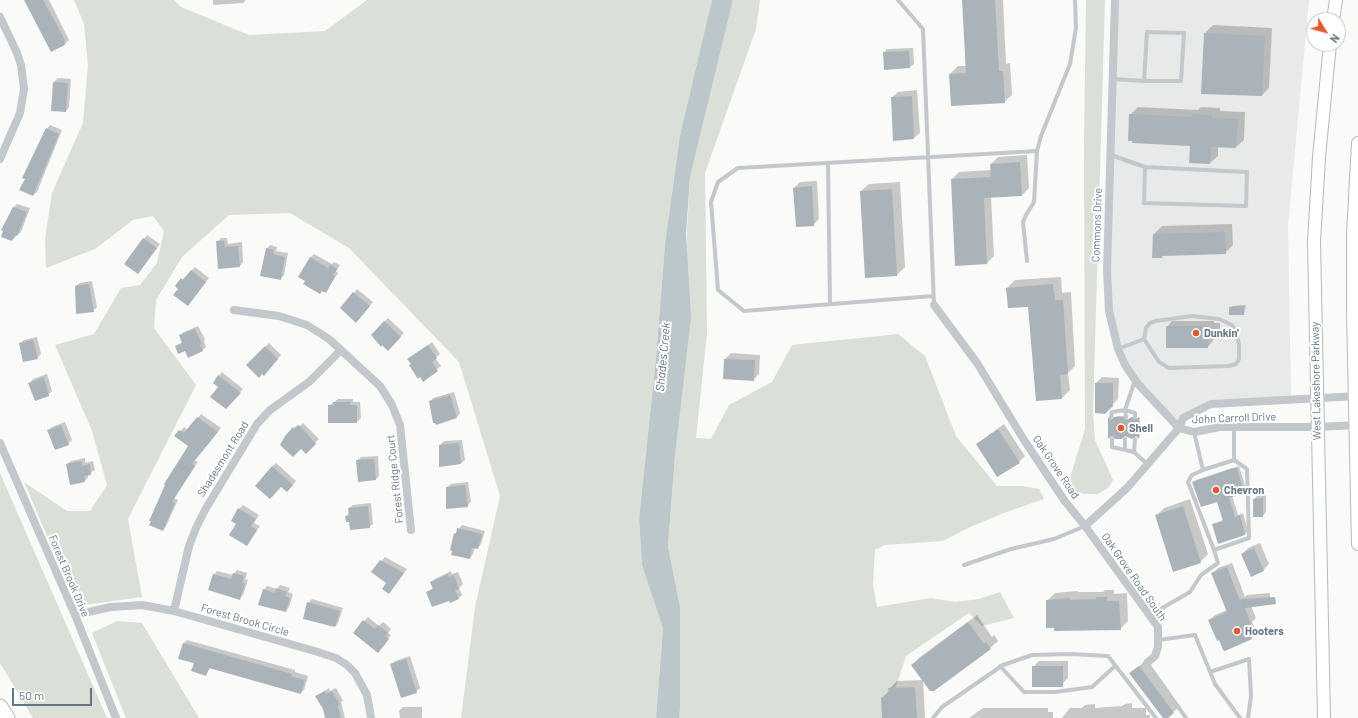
<!DOCTYPE html>
<style>
body{margin:0}
#map{position:relative;width:1358px;height:718px;overflow:hidden;background:#fafaf8;font-family:Barlow,sans-serif}
canvas{display:block}
.north{position:absolute;left:1306px;top:12px;width:40px;height:40px;box-sizing:border-box;background:#fff;border:1px solid #c1c8cd;border-radius:50%;rotate:127deg;font-size:11px;font-weight:700;line-height:16px;text-align:center;color:#657683}
.north::after{content:'';display:block;margin:auto;width:14px;height:18px;background:#e4572e;clip-path:polygon(50% 0,100% 100%,50% 72%,0 100%)}
.scale{position:absolute;left:12px;top:688px;width:80px;height:18px;box-sizing:border-box;border:2px solid #657683;border-top:0;padding-left:5px;font-size:12px;line-height:14px;white-space:nowrap;color:#657683;-webkit-text-stroke:3px #fff;paint-order:stroke}
</style>
<div id="map">
<canvas width="1358" height="718"></canvas>
<div class="north">N</div>
<div class="scale">50 m</div>
</div>
<script>
const c = document.querySelector('canvas').getContext('2d');
c.lineJoin = 'round';
function fill(path, color) { c.fillStyle = color; c.fill(path, 'evenodd'); }
const toPath = rows => new Path2D(rows.map(r => 'M' + r).join(''));
function strokePath(path, color, width, dash) { c.strokeStyle = color; c.lineWidth = width; c.lineCap = dash ? 'butt' : 'round'; c.setLineDash(dash || []); c.stroke(path); }
function drawText(font, color, halo, rows, align = 'center') {
  c.font = font + ' Barlow,sans-serif'; c.lineWidth = 4; c.setLineDash([]); c.textBaseline = 'middle'; c.strokeStyle = halo; c.fillStyle = color; for (const [text, x, y, turn = 0] of rows) {
    c.save(); c.translate(x, y); c.rotate((+turn || 0) * Math.PI / 180); c.textAlign = isNaN(turn) ? turn : align; if (halo) c.strokeText(text, 0, 0); c.fillText(text, 0, 0); c.restore();
  }
}
fill(toPath([
 [1115,0,1309,0,1288,226,1291,399,1211,404,1183,418,1179,428,1125,365,1109,311]
]), '#e8e9e9');
fill(toPath([
 [74,0,174,0,181,7,249,35,325,31,367,0,712,0,680,135,665,244,656,358,639,519,642,565,663,629,656,718,461,718,475,607,500,496,459,362,349,248,290,213,229,215,182,257,156,300,154,328,196,385,128,519,142,597,77,606,24,482,67,511,90,511,107,485,92,431,55,345,94,334,121,288,140,285,157,263,164,231,153,216,133,220,95,249,46,268,45,239,52,193,83,123,88,65,84,24],
 [733,0,760,0,756,29,705,173,707,333,696,438,711,439,729,405,772,382,792,345,898,334,925,356,956,436,997,486,1023,486,1039,489,1044,499,1001,514,968,528,943,541,885,545,875,550,873,584,877,607,931,598,955,602,979,599,1000,592,1014,618,982,626,969,613,906,656,886,718,679,718,680,607,668,546,675,455,690,177],
 [1086,0,1105,0,1093,412,1095,440,1113,480,1108,488,1098,494,1086,494,1077,493,1069,481,1085,429,1084,146],
 [0,473,107,718,33,718,0,663],
 [117,621,142,623,199,718,126,718,92,633]
]), '#dadfd7');
fill(toPath([
 [712,0,733,0,690,177,686,235,691,317,675,455,668,546,680,607,680,708,679,718,656,718,663,629,642,565,639,519,656,358,665,244,680,135]
]), '#bbc7cb');
fill(toPath([
 [27,0,49,0,69,40,65,44,52,50],
 [213,0,246,0,243,3,213,5],
 [963,0,1003,0,1006,64,1010,63,1012,95,1004,102,950,74,958,66,967,66],
 [1213,25,1272,28,1269,88,1262,95,1205,33],
 [913,48,914,64,910,67,885,69,884,53,887,49],
 [58,78,71,79,69,107,66,111,52,110,54,82],
 [917,90,920,133,914,138,892,97,898,92],
 [1138,107,1198,110,1201,107,1220,108,1220,111,1245,112,1244,140,1236,147,1218,147,1218,156,1210,163,1191,145,1130,115],
 [50,125,62,130,37,192,33,195,47,129],
 [1027,155,1029,188,1022,195,991,197,994,256,987,263,952,179,959,172,991,170,991,164,998,157],
 [817,181,819,219,813,225,794,188,800,182],
 [900,182,905,267,897,275,861,191,869,184],
 [17,204,30,208,21,232,12,240,14,207],
 [1232,224,1233,245,1225,253,1164,255,1162,257,1154,234,1162,226],
 [147,235,160,244,138,273,144,239],
 [221,238,227,238,228,244,242,242,243,262,240,266,217,242],
 [270,245,277,247,276,251,288,253,284,275,280,279,267,249],
 [314,254,332,264,334,262,340,265,336,271,338,273,326,292,306,280,310,258],
 [195,267,209,278,188,305,176,286],
 [1061,277,1062,293,1071,292,1075,366,1068,373,1070,390,1062,398,1029,306,1007,288,1015,280],
 [92,281,97,307,93,311,76,286,80,283],
 [357,289,373,302,359,318,354,293],
 [1246,305,1244,314,1230,314,1232,306],
 [388,318,404,333,388,349,372,335],
 [1172,321,1214,321,1214,323,1220,323,1220,331,1208,347,1167,327],
 [198,326,205,339,204,341,206,347,202,351,186,350,176,346,183,342,180,335,184,332],
 [37,337,41,354,37,358,20,343,24,340],
 [432,342,440,354,435,358,441,366,423,380,408,359],
 [269,343,281,355,267,371,247,365],
 [731,353,760,355,759,374,753,380,725,359],
 [222,372,243,389,226,407,219,387,219,376],
 [47,374,52,391,48,395,30,383,33,379],
 [1102,377,1119,378,1118,399,1104,413,1096,383],
 [454,392,460,413,457,417,434,422,430,402,433,398],
 [338,399,353,399,353,402,360,402,361,418,357,422,329,406],
 [201,414,221,428,194,460,198,462,174,498,178,500,166,526,163,530,189,446,176,436,184,427,188,430],
 [1117,416,1124,416,1128,420,1134,416,1138,420,1140,417,1140,436,1139,438,1135,434,1124,434,1109,418,1110,417,1113,420],
 [65,422,72,440,68,444,49,430,52,427],
 [303,423,319,439,306,452,286,436,297,425,299,427],
 [1004,424,1025,456,1019,462,977,444],
 [462,440,465,460,461,463,440,445,444,441],
 [378,456,379,476,376,479,357,461,361,457],
 [85,458,85,463,93,461,95,470,88,474,88,477,85,481,67,464,71,461],
 [276,463,296,481,291,487,272,467],
 [1239,466,1246,489,1232,496,1238,515,1243,513,1248,531,1245,534,1219,543,1213,525,1224,519,1218,500,1193,483,1196,480],
 [468,482,471,502,467,506,447,488,451,484],
 [1258,495,1266,495,1266,512,1263,516,1254,499],
 [1190,499,1208,554,1200,562,1156,516,1164,508],
 [371,503,373,524,369,527,350,521,346,516,349,513,349,508,353,505],
 [243,505,259,515,254,523,260,526,247,545,237,524,239,509],
 [462,525,485,531,481,544,478,548,475,547,473,554,470,558,455,534],
 [1260,543,1269,564,1263,570,1242,554,1248,548],
 [385,557,407,569,392,589,387,583,373,572],
 [1232,563,1245,597,1247,595,1270,593,1270,599,1251,606,1256,618,1252,622,1257,633,1252,638,1224,649,1210,620,1215,615,1227,610,1213,573,1218,568],
 [237,570,247,573,245,579,248,580,243,595,240,598,214,575,217,571,233,575],
 [451,571,452,574,458,572,463,584,459,588,462,595,458,599,449,599,427,592,433,588,431,582,435,579],
 [280,585,290,588,288,592,293,594,289,607,286,611,264,590,267,586,277,589],
 [1105,590,1114,590,1114,594,1127,593,1128,621,1120,629,1047,601,1055,593,1078,591,1078,592,1103,592],
 [312,599,343,608,338,623,335,626,308,603],
 [977,615,992,637,994,635,998,641,990,648,923,680,925,718,883,718,882,698,889,691,889,689,897,681,923,680,912,665,920,657],
 [368,617,379,626,383,622,391,629,388,633,391,635,382,648,354,633],
 [187,640,295,670,295,672,308,676,304,690,300,693,211,667,206,674,183,644],
 [410,656,420,688,416,692,391,665,395,661],
 [1039,661,1068,661,1068,678,1062,684,1033,667],
 [1145,661,1179,707,1166,718,1131,673],
 [329,688,330,691,336,688,343,701,341,702,345,718,326,718,324,708,317,696],
 [1132,703,1132,708,1146,708,1146,715,1150,715,1150,718,1062,718,1070,708,1082,708,1085,705,1095,704,1095,708,1122,706,1125,704],
 [403,707,422,707,422,718,400,718,399,711],
 [983,708,1048,708,1048,712,1053,712,1053,718,969,718]
]), '#0003');
fill(toPath([
 [24,0,43,0,63,36,65,45,51,52],
 [962,0,995,0,999,71,1003,71,1005,103,951,106,949,74,966,73],
 [1204,33,1265,36,1262,96,1201,94],
 [909,51,910,68,884,70,883,52],
 [53,82,68,83,66,112,51,111],
 [912,96,914,139,893,141,891,97],
 [1129,114,1192,117,1192,114,1212,115,1212,118,1238,119,1236,148,1211,147,1210,164,1189,163,1190,146,1132,143,1132,141,1128,141],
 [46,128,59,134,33,196,19,190,25,179,22,178],
 [1020,162,1022,196,984,198,987,264,955,266,951,179,991,177,990,164],
 [812,186,814,226,796,227,793,188],
 [892,189,897,276,865,278,860,191],
 [13,207,27,212,17,236,15,235,12,241,1,237,3,231,1,230],
 [1225,232,1226,254,1162,256,1162,258,1152,258,1153,234],
 [143,238,157,248,138,274,124,264],
 [216,241,224,241,225,247,238,246,240,267,218,269],
 [266,248,274,250,273,254,285,257,281,280,260,276],
 [310,257,328,268,330,265,337,269,333,275,335,276,326,293,322,291,320,294,308,287,303,284,305,281,298,277],
 [191,270,206,282,188,306,173,295,178,289,175,286,181,278,183,280],
 [89,284,94,312,76,314,75,286],
 [1053,284,1055,300,1063,300,1068,374,1060,375,1062,399,1036,401,1028,307,1008,308,1006,288],
 [353,292,370,306,356,323,340,308],
 [1244,306,1244,315,1229,315,1229,307],
 [384,321,401,337,388,351,382,345,381,347,371,335],
 [1166,326,1208,326,1208,328,1215,328,1215,338,1208,338,1208,348,1166,348],
 [195,329,202,344,200,345,203,351,188,358,185,351,178,354,175,346,182,343,179,335],
 [33,340,38,359,23,362,19,343],
 [428,345,437,358,432,362,438,371,423,382,420,377,418,379,409,365,411,364,407,359],
 [265,346,278,359,264,376,262,374,259,378,246,365],
 [724,359,755,360,754,381,723,379],
 [218,375,241,393,226,409,210,397,218,387,213,383],
 [44,377,49,396,35,401,28,383],
 [1095,383,1113,383,1113,406,1105,414,1095,413],
 [450,395,457,418,436,425,435,423,433,423,429,401],
 [333,402,350,402,350,405,357,405,357,423,328,423,328,405,334,405],
 [197,417,218,432,192,464,195,466,172,502,175,503,163,531,149,525,151,521,149,521,165,485,164,484,188,446,174,436,179,430,184,433],
 [1108,417,1111,420,1114,417,1123,417,1126,420,1132,417,1135,420,1139,417,1139,439,1136,436,1132,439,1125,436,1122,439,1115,439,1112,436,1108,439],
 [61,425,69,445,55,450,47,430],
 [299,425,316,444,306,454,301,449,293,457,280,445,285,436,293,427,295,429],
 [998,429,1020,463,997,477,976,444],
 [459,443,461,464,439,467,439,445],
 [374,459,376,480,358,482,356,460],
 [81,461,82,466,90,464,91,475,84,476,85,482,70,485,66,464],
 [272,466,293,485,287,492,281,487,270,499,255,486],
 [1233,468,1237,468,1244,493,1229,498,1235,517,1240,515,1245,535,1218,544,1212,524,1223,521,1217,502,1201,507,1192,482],
 [465,485,468,507,446,509,446,487],
 [1263,498,1263,517,1253,517,1253,499],
 [368,506,370,528,350,530,349,522,346,522,345,516,349,516,348,508],
 [1183,506,1201,563,1173,572,1155,515],
 [238,508,256,519,251,526,257,530,247,546,229,535,236,524,231,521],
 [457,528,482,534,478,549,472,548,470,559,451,555,452,551,450,550,454,533,456,534],
 [1254,548,1264,571,1251,577,1241,554],
 [380,560,404,573,389,594,382,589,386,583,371,572],
 [1227,567,1240,601,1241,599,1275,597,1276,604,1245,608,1251,624,1247,626,1252,639,1225,651,1223,650,1219,640,1217,641,1208,620,1227,612,1211,573],
 [233,573,244,576,242,583,245,583,240,600,208,590,213,574,231,579],
 [448,574,449,577,454,575,459,589,455,590,459,599,450,603,449,601,432,607,426,592,433,589,430,582],
 [276,588,287,592,285,596,290,598,286,612,258,605,263,589,275,593],
 [1096,597,1107,597,1107,601,1119,601,1121,630,1054,631,1054,628,1046,628,1046,600,1070,598,1070,600,1096,599],
 [307,602,340,611,335,627,303,619],
 [363,620,375,629,378,625,388,633,385,637,389,639,378,653,353,633],
 [968,622,984,644,986,642,991,649,934,691,930,691,911,665],
 [183,643,292,674,291,676,305,680,301,694,209,668,206,676,191,671,194,663,178,659],
 [406,659,417,693,401,698,390,664],
 [1032,666,1063,666,1063,687,1032,687],
 [1139,666,1174,713,1168,718,1163,718,1129,673],
 [915,687,917,718,882,718,881,698,889,694,888,688],
 [325,691,326,694,332,691,340,705,338,706,341,718,325,718,323,709,315,696]
]), '#aab3b9');
const secondary = toPath([
 [1333,20,1336,0],
 [1358,143,1353,235,1353,313,1358,544],
 [1324,718,1314,242,1319,157,1330,44]
]);
const motorway = toPath([
 [0,707,7,718]
]);
strokePath(secondary, '#b3babf', 14);
strokePath(motorway, '#b4b9bd', 17);
strokePath(toPath([
 [898,0,923,29,934,305],
 [1113,79,1144,81,1181,81,1184,33,1147,32,1144,81],
 [1111,155,1145,167,1247,172,1246,206,1144,203,1145,167],
 [828,163,830,304],
 [1027,261,1023,222,1026,215,1034,202,1037,151],
 [933,296,744,311,718,290,711,202,718,182,738,168,1037,151,1041,136,1070,64,1076,28,1075,0],
 [1192,316,1219,319,1232,325,1236,331,1239,345,1239,359,1236,364,1229,366,1169,368,1159,362,1144,339,1146,328,1150,323,1156,321,1192,316],
 [1118,349,1144,339],
 [1111,417,1112,412,1125,410,1126,417],
 [1135,417,1135,413,1125,410,1135,380],
 [1194,432,1203,470,1192,475,1188,482,1214,550],
 [1112,439,1112,447,1134,452],
 [1135,439,1134,452,1147,464],
 [1125,450,1125,439],
 [1203,470,1234,460],
 [964,565,1011,549,1054,539,1085,526],
 [1150,615,1190,592,1201,575,1218,563,1214,550,1249,538,1247,469,1234,460,1234,427],
 [1158,640,1195,635,1215,684,1240,718],
 [1147,663,1186,718],
 [1000,666,1024,692,1055,692,1092,687,1115,666],
 [1210,672,1249,659,1251,696,1248,718],
 [933,718,942,707,1003,665,1032,655,1070,654,1108,656,1156,718]
]), '#c3c8cc', 4);
strokePath(toPath([
 [1115,0,1107,271,1109,311,1118,349,1125,365,1138,384,1179,428],
 [0,17,17,53,21,65,24,89,20,113,0,159],
 [934,305,977,363,1024,440,1064,500,1085,526,1158,627,1158,647,1155,656,1147,663],
 [234,310,279,316,307,325,329,339,380,386,392,405,400,425,411,530],
 [1179,428,1194,432,1220,427,1317,427,1358,425],
 [0,443,75,615,116,718],
 [1085,526,1127,488,1179,428,1183,418,1211,404,1358,396],
 [174,611,189,546,196,528,205,510,257,424,270,410,309,382,341,350],
 [75,615,111,607,142,605,174,611,318,652,336,658,347,665,355,673,367,695,371,718]
]), '#c3c8cc', 8);
strokePath(secondary, '#fff', 12);
strokePath(motorway, '#fff', 15);
for (const [x, y, r, color] of [
 [1196,333,4,"#e4572e"],
 [1121,428,4,"#e4572e"],
 [1216,490,4,"#e4572e"],
 [1237,631,4,"#e4572e"]
]) { const dot = new Path2D(); dot.arc(x, y, r, 0, 2 * Math.PI); c.fillStyle = color; c.fill(dot); strokePath(dot, '#fff', 1.5); }
drawText('11px', '#657683', '#fff', [
 ["Commons Drive",1097,225,-88],
 ["West Lakeshore Parkway",1316,381,-91],
 ["John Carroll Drive",1234,418,-2],
 ["Shadesmont Road",223,459,-58],
 ["Oak Grove Road",1056,467,56],
 ["Forest Ridge Court",395,479,-96],
 ["Forest Brook Drive",69,576,67],
 ["Oak Grove Road South",1134,577,55],
 ["Forest Brook Circle",245,620,16]
]);
drawText('bold 11px', '#657683', '#fff', [
 ["Dunkin'",1204,333],
 ["Shell",1129,428],
 ["Chevron",1224,490],
 ["Hooters",1245,631]
], 'left');
drawText('italic 12px', '#60757c', '#fff', [
 ["Shades Creek",663,357,-85]
]);
</script>
